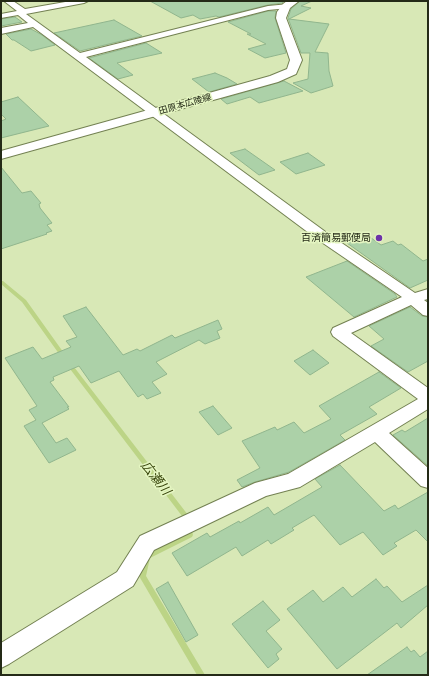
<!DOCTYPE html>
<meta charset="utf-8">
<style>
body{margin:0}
#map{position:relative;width:429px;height:676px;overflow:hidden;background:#d8e8b6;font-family:Ubuntu,sans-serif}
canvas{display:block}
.frame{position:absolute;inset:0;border:2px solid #242a17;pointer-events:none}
</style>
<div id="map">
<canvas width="429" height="676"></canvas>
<div class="frame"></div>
</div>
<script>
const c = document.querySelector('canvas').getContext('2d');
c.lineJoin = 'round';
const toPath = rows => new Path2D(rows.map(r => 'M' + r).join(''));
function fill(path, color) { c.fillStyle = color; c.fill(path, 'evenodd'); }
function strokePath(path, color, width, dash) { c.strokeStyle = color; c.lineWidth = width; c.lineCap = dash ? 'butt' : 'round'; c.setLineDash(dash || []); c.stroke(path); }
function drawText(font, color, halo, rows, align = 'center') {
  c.font = font + ' Ubuntu,"Noto Sans JP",sans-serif'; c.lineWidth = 3; c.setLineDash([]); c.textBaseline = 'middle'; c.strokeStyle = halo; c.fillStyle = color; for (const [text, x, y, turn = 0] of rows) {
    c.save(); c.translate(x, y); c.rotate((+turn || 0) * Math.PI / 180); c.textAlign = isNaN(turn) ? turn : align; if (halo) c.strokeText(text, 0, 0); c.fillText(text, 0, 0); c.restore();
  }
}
fill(toPath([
 [1,281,3,281,26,300,66,356,67,357,66,358,62,358,22,302,1,284,1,281],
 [69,362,71,363,188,515,193,535,192,537,150,558,146,576,205,675,197,675,139,576,145,554,186,534,182,516,67,365,66,364,67,363,69,362]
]), '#bcd486');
const building = toPath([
 [150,1,284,1,282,3,268,5,219,17,216,16,200,19,193,15,181,18,150,1],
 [300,1,312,1,301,6,311,8,289,19,329,24,315,52,328,53,329,71,333,86,311,93,293,83,308,79,310,53,301,53,288,18,291,9,300,1],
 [268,11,276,11,275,18,286,53,265,58,248,49,266,44,247,34,251,34,228,22,268,11],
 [15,17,22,22,1,26,1,19,15,17],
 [114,20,142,36,80,51,54,33,114,20],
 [31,29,42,35,55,45,31,51,14,40,12,40,6,34,31,29],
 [146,43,162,53,117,63,133,75,118,79,89,58,146,43],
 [215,73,227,78,237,84,209,92,192,79,215,73],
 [284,81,303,91,259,103,250,97,227,104,221,99,284,81],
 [18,97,49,126,1,138,1,121,6,119,1,114,1,102,18,97],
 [245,149,275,170,259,175,230,153,245,149],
 [308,153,325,165,296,174,280,162,308,153],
 [1,167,22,193,31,191,41,203,39,204,40,208,52,223,47,225,52,231,46,233,47,234,1,249,1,167],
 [367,235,381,245,393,241,398,245,401,244,423,261,428,259,428,280,410,288,347,243,367,235],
 [347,261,395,294,397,297,354,317,306,277,347,261],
 [86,307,123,355,137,349,140,351,172,335,175,338,218,320,222,329,217,331,220,338,205,344,199,340,156,362,167,374,152,382,161,393,147,399,143,394,138,397,119,371,91,383,79,366,53,377,54,380,50,382,69,407,67,407,69,409,42,423,56,443,67,438,76,450,49,463,24,426,36,420,29,410,37,406,5,358,33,347,42,359,71,347,66,341,77,337,63,316,86,307],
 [410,307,422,316,428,317,428,361,408,372,371,346,384,339,369,326,410,307],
 [313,350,329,363,310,375,294,361,313,350],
 [379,372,401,388,369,407,377,414,340,435,345,440,289,472,255,482,242,487,237,480,260,468,242,441,275,427,277,430,294,422,304,433,331,419,319,406,379,372],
 [213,406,232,428,218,435,199,412,213,406],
 [428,418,428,466,393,435,402,430,405,432,428,418],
 [340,465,384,511,395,505,398,509,428,492,428,542,416,530,394,543,397,546,383,555,363,532,340,545,314,515,292,528,294,530,271,544,268,540,242,556,236,547,187,576,172,553,207,533,210,537,239,521,240,523,268,507,274,515,322,487,315,479,340,465],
 [376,579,384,588,387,586,402,602,428,585,428,605,401,628,397,623,337,669,287,609,313,590,323,602,343,587,352,597,376,579],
 [168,582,198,635,186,642,156,589,168,582],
 [263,601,280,620,266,631,282,649,276,654,279,659,268,668,232,624,263,601],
 [407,647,411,652,414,650,420,657,428,651,428,675,367,675,407,647]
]);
fill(building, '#acd1a8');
strokePath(building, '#90b58d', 1);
const minor = toPath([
 [4,1,13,1,25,9,71,1,88,1,84,3,26,14,80,53,268,6,289,4,289,8,268,10,86,57,327,233,415,293,428,289,428,299,424,300,428,303,428,316,423,315,411,305,351,333,428,388,428,409,389,433,428,468,428,488,421,486,375,442,300,487,266,496,154,550,133,586,9,664,1,668,1,643,117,572,140,536,255,483,288,474,418,399,333,336,331,332,333,328,402,297,317,239,33,27,1,34,1,28,28,23,18,15,1,18,1,14,17,11,4,1]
]);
const major = toPath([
 [287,1,299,1,290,8,286,18,302,60,296,74,278,82,1,159,1,151,270,76,287,69,290,60,276,18,277,12,283,4,287,1]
]);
strokePath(minor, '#738152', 2);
strokePath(major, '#738152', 2);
fill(minor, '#fff');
fill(major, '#fff');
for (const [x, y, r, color] of [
 [379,238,4,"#6d32a8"]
]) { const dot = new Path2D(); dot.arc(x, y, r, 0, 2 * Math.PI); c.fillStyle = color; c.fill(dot); strokePath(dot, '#e5f6c2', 1.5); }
drawText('9px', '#242a17', '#e5f6c2', [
 ["田原本広陵線",185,104,-16]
]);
drawText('10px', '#242a17', '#e5f6c2', [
 ["百済簡易郵便局",371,238]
], 'right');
drawText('italic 13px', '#354208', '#e5f6c2', [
 ["広瀬川",156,478,52]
]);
</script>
